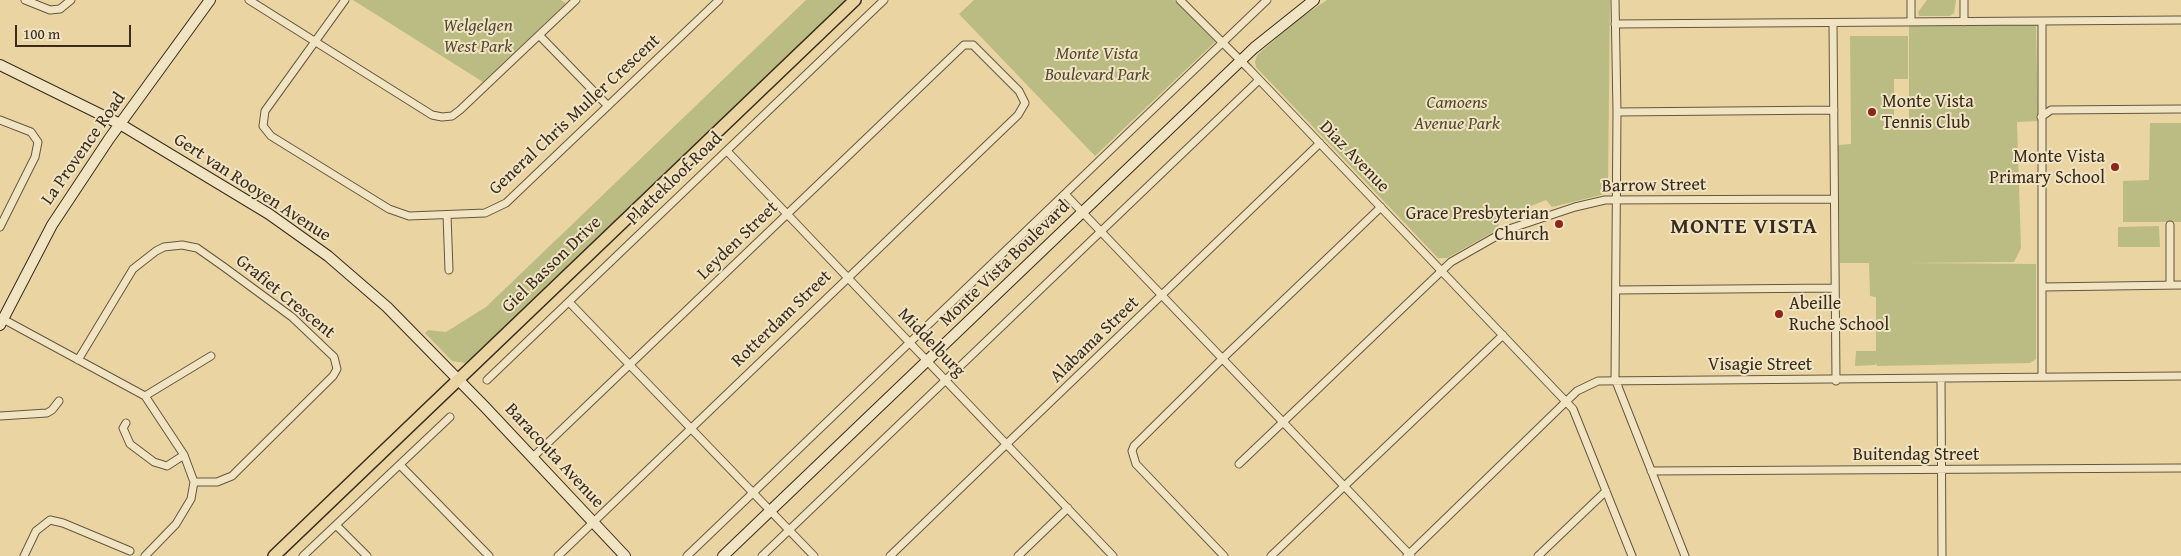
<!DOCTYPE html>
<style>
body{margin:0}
#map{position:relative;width:2181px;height:556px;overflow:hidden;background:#ead5a2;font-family:"Gentium Book Plus",serif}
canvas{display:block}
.scale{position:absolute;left:15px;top:25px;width:116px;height:22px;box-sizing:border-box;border:2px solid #392c1f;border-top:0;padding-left:6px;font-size:15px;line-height:18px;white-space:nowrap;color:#392c1f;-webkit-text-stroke:4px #f1e4c3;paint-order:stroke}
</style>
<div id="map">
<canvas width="2181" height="556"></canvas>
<div class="scale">100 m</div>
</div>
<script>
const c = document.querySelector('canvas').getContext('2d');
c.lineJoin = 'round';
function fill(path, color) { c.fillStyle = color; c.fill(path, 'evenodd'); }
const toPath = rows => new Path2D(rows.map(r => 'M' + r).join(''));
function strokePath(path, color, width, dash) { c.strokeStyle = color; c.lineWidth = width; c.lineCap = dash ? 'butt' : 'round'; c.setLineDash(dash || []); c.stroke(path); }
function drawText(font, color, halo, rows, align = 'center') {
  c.font = font + ' "Gentium Book Plus",serif'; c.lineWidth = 4; c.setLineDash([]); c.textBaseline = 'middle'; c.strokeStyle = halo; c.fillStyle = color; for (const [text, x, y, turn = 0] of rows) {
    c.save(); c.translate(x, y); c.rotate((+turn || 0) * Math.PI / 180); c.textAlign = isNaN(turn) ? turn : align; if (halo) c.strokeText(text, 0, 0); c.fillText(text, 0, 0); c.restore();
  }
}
fill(toPath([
 [353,0,561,0,566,3,483,82],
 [806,0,847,0,472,358,465,363,452,361,425,333,428,330,446,332,486,307],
 [974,0,1174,0,1215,42,1095,156,959,14],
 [1327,0,1610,0,1608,188,1601,195,1552,207,1546,200,1501,218,1497,230,1447,258,1438,258,1256,67,1255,62,1257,55,1300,18],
 [1927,0,1956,0,1954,13,1950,16,1919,16,1918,12],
 [2036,25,2038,121,2017,122,2021,248,2014,262,1906,263,2036,264,2036,359,2030,363,1877,366,1876,363,1875,365,1855,366,1856,351,1876,351,1876,297,1870,296,1869,263,1840,263,1838,145,1851,144,1850,36,1908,36,1908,79,1894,79,1894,121,1909,122,1909,26],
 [2150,123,2181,123,2181,222,2123,222,2123,181,2149,180],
 [2159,226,2160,247,2118,247,2118,227]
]), '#babc83');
const street = toPath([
 [25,0,50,10,60,9,71,0],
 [249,0,432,115,442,117,452,116,460,110,576,0],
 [345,0,265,111,263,126,271,136,389,209,409,216,485,213,506,203,719,0],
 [1180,0,1249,69,1573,409,1632,556],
 [1615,0,1617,112,1615,379,1685,556],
 [1964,0,1964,22],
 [2042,21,2042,377],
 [1911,22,1911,0],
 [1615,24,2181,20],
 [1833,24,1836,381],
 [539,35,608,106],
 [1617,112,1834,110],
 [2041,117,2051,110,2181,109],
 [0,120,31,132,38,142,35,157,0,227],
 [727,151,1113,556],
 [1065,194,1411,556],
 [447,215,449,270],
 [2170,225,2170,285],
 [2043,287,2181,285],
 [1616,290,1834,288],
 [569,302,814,556],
 [3,319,145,396,184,455,194,482,191,499,176,524,145,556],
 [78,360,133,269,156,251,164,247,182,245,197,248,224,267,292,317,334,357,337,369,333,376,239,469,232,476,217,482,194,482],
 [1941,379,1942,556],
 [487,380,884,0],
 [145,396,211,356],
 [0,416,47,413,52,410,59,401],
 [126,423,123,428,130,444,154,462,167,466,184,455],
 [532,458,964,45,973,45,1019,91,1025,103,1018,115,558,556],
 [1239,464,1451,262,1509,229,1575,207,1605,200,1834,199],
 [400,465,489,556],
 [1651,471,2181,468],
 [336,525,367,556],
 [24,556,36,531,50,520,63,523,130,551],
 [303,556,450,417],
 [687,556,1267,0],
 [762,556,1259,80],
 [890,556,1320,143],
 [1018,556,1068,508],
 [1224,556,1136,464,1132,451,1134,446,1222,359,1381,207],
 [1271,556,1503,335],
 [1407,556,1577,391,1598,381,2181,376],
 [1538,556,1606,491]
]);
const secondary = toPath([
 [0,65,120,124,269,214,328,256,387,307,485,407,625,556],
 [0,325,52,225,109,139,210,0],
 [723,556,1254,48,1314,0]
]);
const primary = toPath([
 [274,556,855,0]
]);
strokePath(street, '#655640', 9);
strokePath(secondary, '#392c1f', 12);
strokePath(primary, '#392c1f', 14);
strokePath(street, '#f1e4c3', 7);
strokePath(secondary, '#f1e4c3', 10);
strokePath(primary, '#ead5a2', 11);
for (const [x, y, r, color] of [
 [1872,112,5,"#8f2418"],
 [2115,167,5,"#8f2418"],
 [1559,224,5,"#8f2418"],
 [1779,314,5,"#8f2418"]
]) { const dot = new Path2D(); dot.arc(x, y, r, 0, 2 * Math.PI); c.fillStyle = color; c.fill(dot); strokePath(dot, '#f1e4c3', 2); }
drawText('italic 18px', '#534933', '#f1e4c3', [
 ["Welgelgen",478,26],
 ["West Park",478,47],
 ["Monte Vista",1097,54],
 ["Boulevard Park",1097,75],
 ["Camoens",1457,103],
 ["Avenue Park",1457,124]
]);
drawText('18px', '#392c1f', '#f1e4c3', [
 ["Monte Vista",1882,102],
 ["Tennis Club",1882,123],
 ["Monte Vista",2105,157,"right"],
 ["Primary School",2105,178,"right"],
 ["Grace Presbyterian",1549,214,"right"],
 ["Church",1549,235,"right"],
 ["Abeille",1789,304],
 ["Ruche School",1789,325]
], 'left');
drawText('18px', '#392c1f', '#f1e4c3', [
 ["General Chris Muller Crescent",575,115,-43],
 ["La Provence Road",84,149,-55],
 ["Diaz Avenue",1354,157,46],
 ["Plattekloof Road",675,179,-44],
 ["Barrow Street",1654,186,-1],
 ["Gert van Rooyen Avenue",252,188,33],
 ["Leyden Street",738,241,-44],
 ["Monte Vista Boulevard",1005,264,-44],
 ["Giel Basson Drive",552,265,-44],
 ["Grafiet Crescent",285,297,39],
 ["Rotterdam Street",782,319,-44],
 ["Alabama Street",1095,340,-44],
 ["Middelburg",931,343,46],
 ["Visagie Street",1760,365],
 ["Buitendag Street",1916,455],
 ["Baracouta Avenue",554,456,47]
]);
c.letterSpacing = '1px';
drawText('bold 22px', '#392c1f', '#f1e4c3', [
 ["MONTE VISTA",1744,227]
]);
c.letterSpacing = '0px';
</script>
